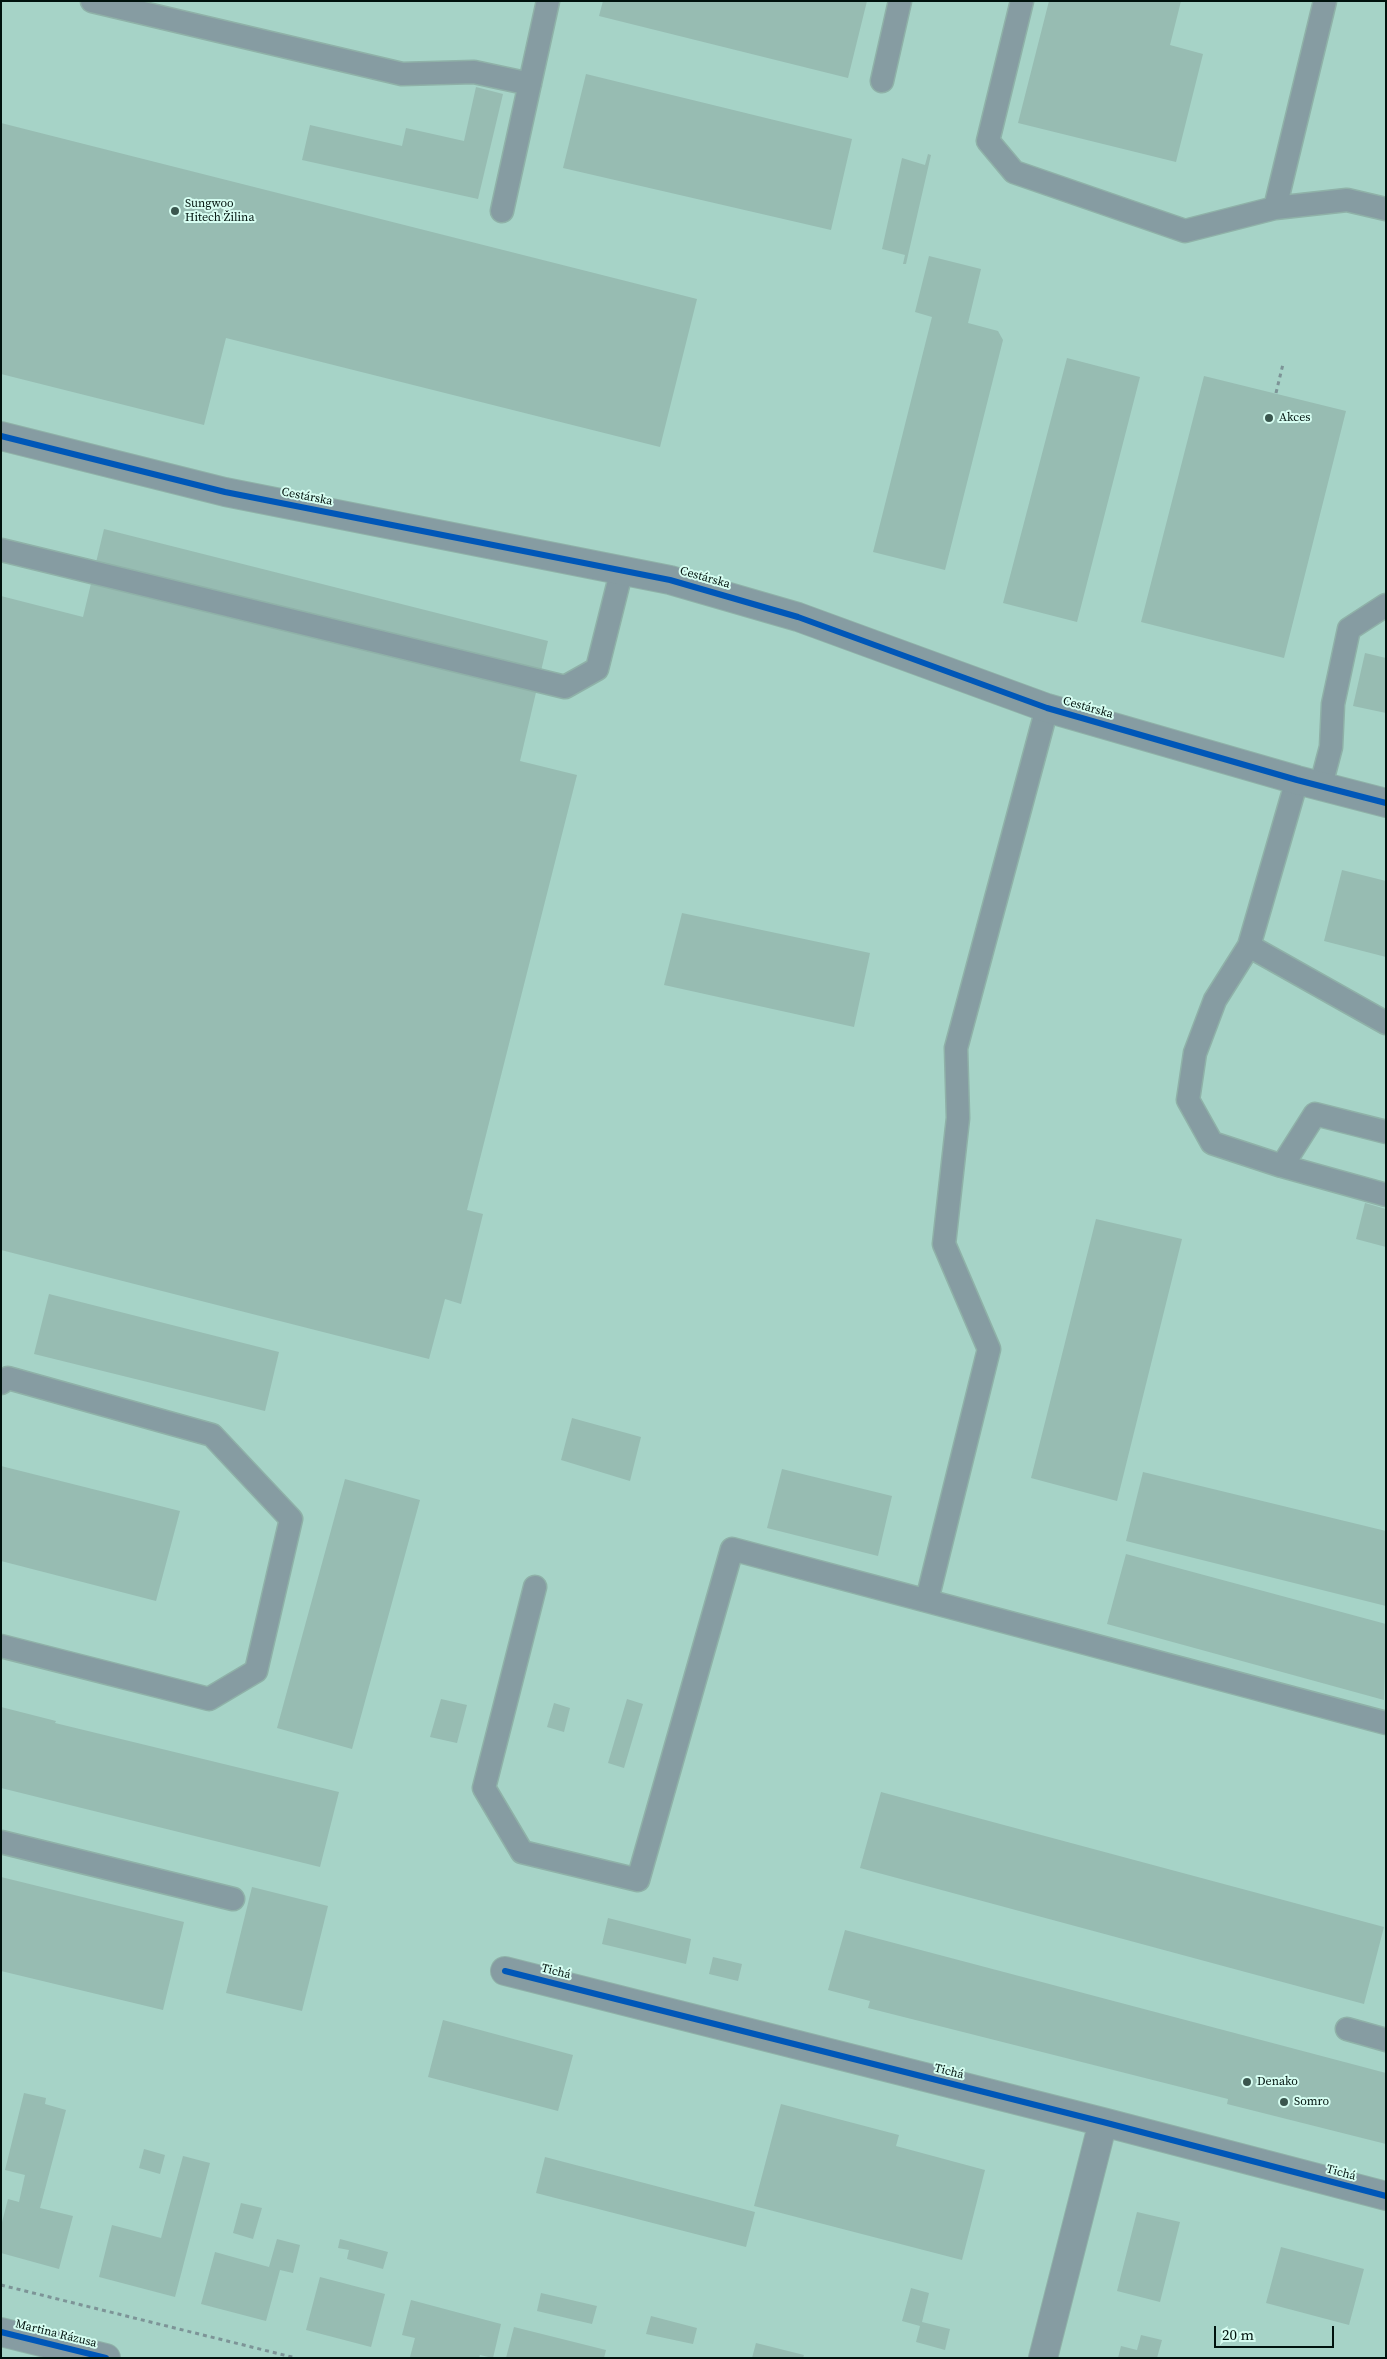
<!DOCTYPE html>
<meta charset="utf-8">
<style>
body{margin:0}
#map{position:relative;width:1387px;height:2359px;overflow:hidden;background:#a6d3c7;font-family:"Source Serif 4",serif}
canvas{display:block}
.frame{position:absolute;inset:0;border:2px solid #00120d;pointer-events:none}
.scale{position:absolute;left:1214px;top:2326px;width:120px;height:22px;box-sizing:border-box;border:2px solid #00120d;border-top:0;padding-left:6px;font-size:15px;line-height:18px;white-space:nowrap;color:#00120d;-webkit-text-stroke:4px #d6fdf1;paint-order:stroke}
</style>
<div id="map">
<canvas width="1387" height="2359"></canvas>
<div class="frame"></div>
<div class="scale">20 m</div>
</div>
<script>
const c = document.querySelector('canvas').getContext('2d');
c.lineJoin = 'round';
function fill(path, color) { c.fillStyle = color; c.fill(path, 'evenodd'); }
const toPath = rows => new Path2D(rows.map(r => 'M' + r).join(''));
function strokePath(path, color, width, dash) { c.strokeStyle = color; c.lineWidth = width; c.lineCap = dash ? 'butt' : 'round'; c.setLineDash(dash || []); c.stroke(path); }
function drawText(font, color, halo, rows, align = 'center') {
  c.font = font + ' "Source Serif 4",serif'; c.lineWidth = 4; c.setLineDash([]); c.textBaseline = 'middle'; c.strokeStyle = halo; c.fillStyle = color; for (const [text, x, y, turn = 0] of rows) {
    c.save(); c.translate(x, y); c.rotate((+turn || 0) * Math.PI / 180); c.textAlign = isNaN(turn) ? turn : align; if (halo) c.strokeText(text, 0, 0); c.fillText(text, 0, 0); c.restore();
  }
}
fill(toPath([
 [603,1,867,1,848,78,599,16],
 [1049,1,1181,1,1170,45,1203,54,1176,162,1018,123],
 [586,74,852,139,831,230,563,168],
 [476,87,503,94,478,199,302,160,310,125,402,146,406,128,464,141],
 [1,123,697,299,660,447,226,338,204,425,1,374],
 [928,154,931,155,906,264,903,264,905,255,882,249,902,158,925,165],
 [929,256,981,269,968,323,998,331,1003,340,945,570,873,552,932,317,915,312],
 [1067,358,1140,377,1077,622,1003,603],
 [1204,376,1346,411,1284,658,1141,622],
 [104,529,548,641,520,761,577,775,467,1210,483,1214,461,1304,445,1299,429,1359,1,1250,1,596,83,617],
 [1365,653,1386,658,1386,713,1353,706],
 [1342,870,1386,881,1386,957,1324,941],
 [682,913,870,953,854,1027,664,985],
 [1365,1203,1386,1209,1386,1247,1356,1239],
 [1096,1219,1182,1239,1117,1501,1031,1478],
 [49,1294,279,1352,265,1411,34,1354],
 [572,1418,641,1437,630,1481,561,1460],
 [1,1466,180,1511,156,1601,1,1561],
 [782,1469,892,1496,878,1556,767,1528],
 [1143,1472,1386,1531,1386,1606,1126,1541],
 [345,1479,420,1500,352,1749,277,1728],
 [1126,1554,1386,1624,1384,1700,1107,1624],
 [441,1699,467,1705,457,1743,430,1737],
 [627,1699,643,1704,624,1768,608,1763],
 [554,1703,570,1708,564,1732,547,1727],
 [1,1707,56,1721,55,1723,339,1792,320,1867,1,1788],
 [881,1792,1384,1927,1364,2004,860,1868],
 [1,1877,184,1922,163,2010,1,1971],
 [252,1887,328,1906,302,2011,226,1993],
 [608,1918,691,1939,686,1964,602,1944],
 [845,1930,1386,2073,1386,2144,1227,2104,1228,2099,868,2008,870,2001,828,1990],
 [713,1957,742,1964,738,1981,709,1974],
 [443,2020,573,2055,558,2111,428,2077],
 [24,2093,46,2098,45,2104,66,2110,40,2208,73,2216,59,2269,1,2253,1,2226,8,2199,19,2202,25,2175,5,2170],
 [781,2104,899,2135,896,2146,985,2170,962,2260,754,2206],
 [144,2149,165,2155,160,2174,139,2168],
 [183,2156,210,2163,175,2297,99,2277,112,2225,161,2238],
 [545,2157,755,2212,746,2247,536,2193],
 [241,2203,262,2208,253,2239,233,2233],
 [1137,2212,1180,2222,1160,2302,1117,2291],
 [277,2239,300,2245,293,2273,280,2270,266,2321,201,2304,215,2252,269,2267],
 [340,2239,388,2252,383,2269,347,2259,349,2250,338,2248],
 [1281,2247,1364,2269,1349,2325,1266,2303],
 [320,2277,385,2294,371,2347,306,2330],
 [911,2288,929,2293,922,2322,950,2329,945,2350,916,2342,920,2326,902,2321],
 [541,2293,597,2306,592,2324,537,2311],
 [411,2300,501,2324,493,2358,480,2355,479,2358,410,2357,415,2338,402,2335],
 [651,2316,697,2328,693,2344,646,2334],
 [514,2327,606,2350,604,2358,506,2358],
 [1141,2335,1162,2340,1157,2358,1118,2358,1121,2346,1137,2350],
 [756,2343,804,2355,803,2358,752,2358]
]), '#97bcb2');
const service = toPath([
 [92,1,402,74,474,72,530,84],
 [1022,1,988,141,1014,172,1185,231,1275,208,1347,200,1386,209],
 [882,81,900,1],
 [1275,208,1325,1],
 [502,211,548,1],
 [1,550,565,687,597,669,622,569],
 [1297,780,1249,946,1386,1023],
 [1321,785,1331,747,1333,704,1349,629,1386,605],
 [1249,946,1215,1000,1195,1053,1188,1100,1212,1143,1282,1166,1386,1195],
 [1282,1166,1315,1114,1386,1132],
 [1,1383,8,1378,212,1435,291,1519,256,1671,209,1699,1,1646],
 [535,1587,484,1788,522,1852,638,1880,732,1549,1386,1723],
 [927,1600,989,1349,944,1244,958,1118,956,1048,1047,708],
 [1,1842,233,1899],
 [1347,2029,1386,2040]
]);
const minor = toPath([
 [1,436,225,492,670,580,798,617,1047,708,1297,780,1386,803],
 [505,1971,1103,2122,1386,2196],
 [1,2332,106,2358],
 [1043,2358,1103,2122]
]);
strokePath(service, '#8fb1a8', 25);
strokePath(minor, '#8fb1a8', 30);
strokePath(toPath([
 [1276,393,1283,364],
 [1,2285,296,2358]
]), '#7d9497', 3, [4, 4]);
strokePath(service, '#869ca2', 22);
strokePath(minor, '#869ca2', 28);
strokePath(toPath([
 [1,436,225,492,670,580,798,617,1047,708,1297,780,1386,803],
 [505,1971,1103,2122,1386,2196],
 [1,2332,106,2358]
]), '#0057b8', 6);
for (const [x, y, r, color] of [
 [175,211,5,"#3a564e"],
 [1269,418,5,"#3a564e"],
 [1247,2082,5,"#3a564e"],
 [1284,2102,5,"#3a564e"]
]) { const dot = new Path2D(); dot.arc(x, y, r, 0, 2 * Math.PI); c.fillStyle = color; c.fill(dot); strokePath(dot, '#d6fdf1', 2); }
drawText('12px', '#00120d', '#d6fdf1', [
 ["Sungwoo",185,204],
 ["Hitech Žilina",185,218],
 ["Akces",1279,418],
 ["Denako",1257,2082],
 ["Somro",1294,2102]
], 'left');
drawText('12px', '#00120d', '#d6fdf1', [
 ["Cestárska",307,497,11],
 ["Cestárska",705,578,16],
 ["Cestárska",1088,708,16],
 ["Tichá",556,1972,14],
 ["Tichá",949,2072,14],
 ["Tichá",1341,2173,15],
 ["Martina Rázusa",56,2334,14]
]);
</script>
